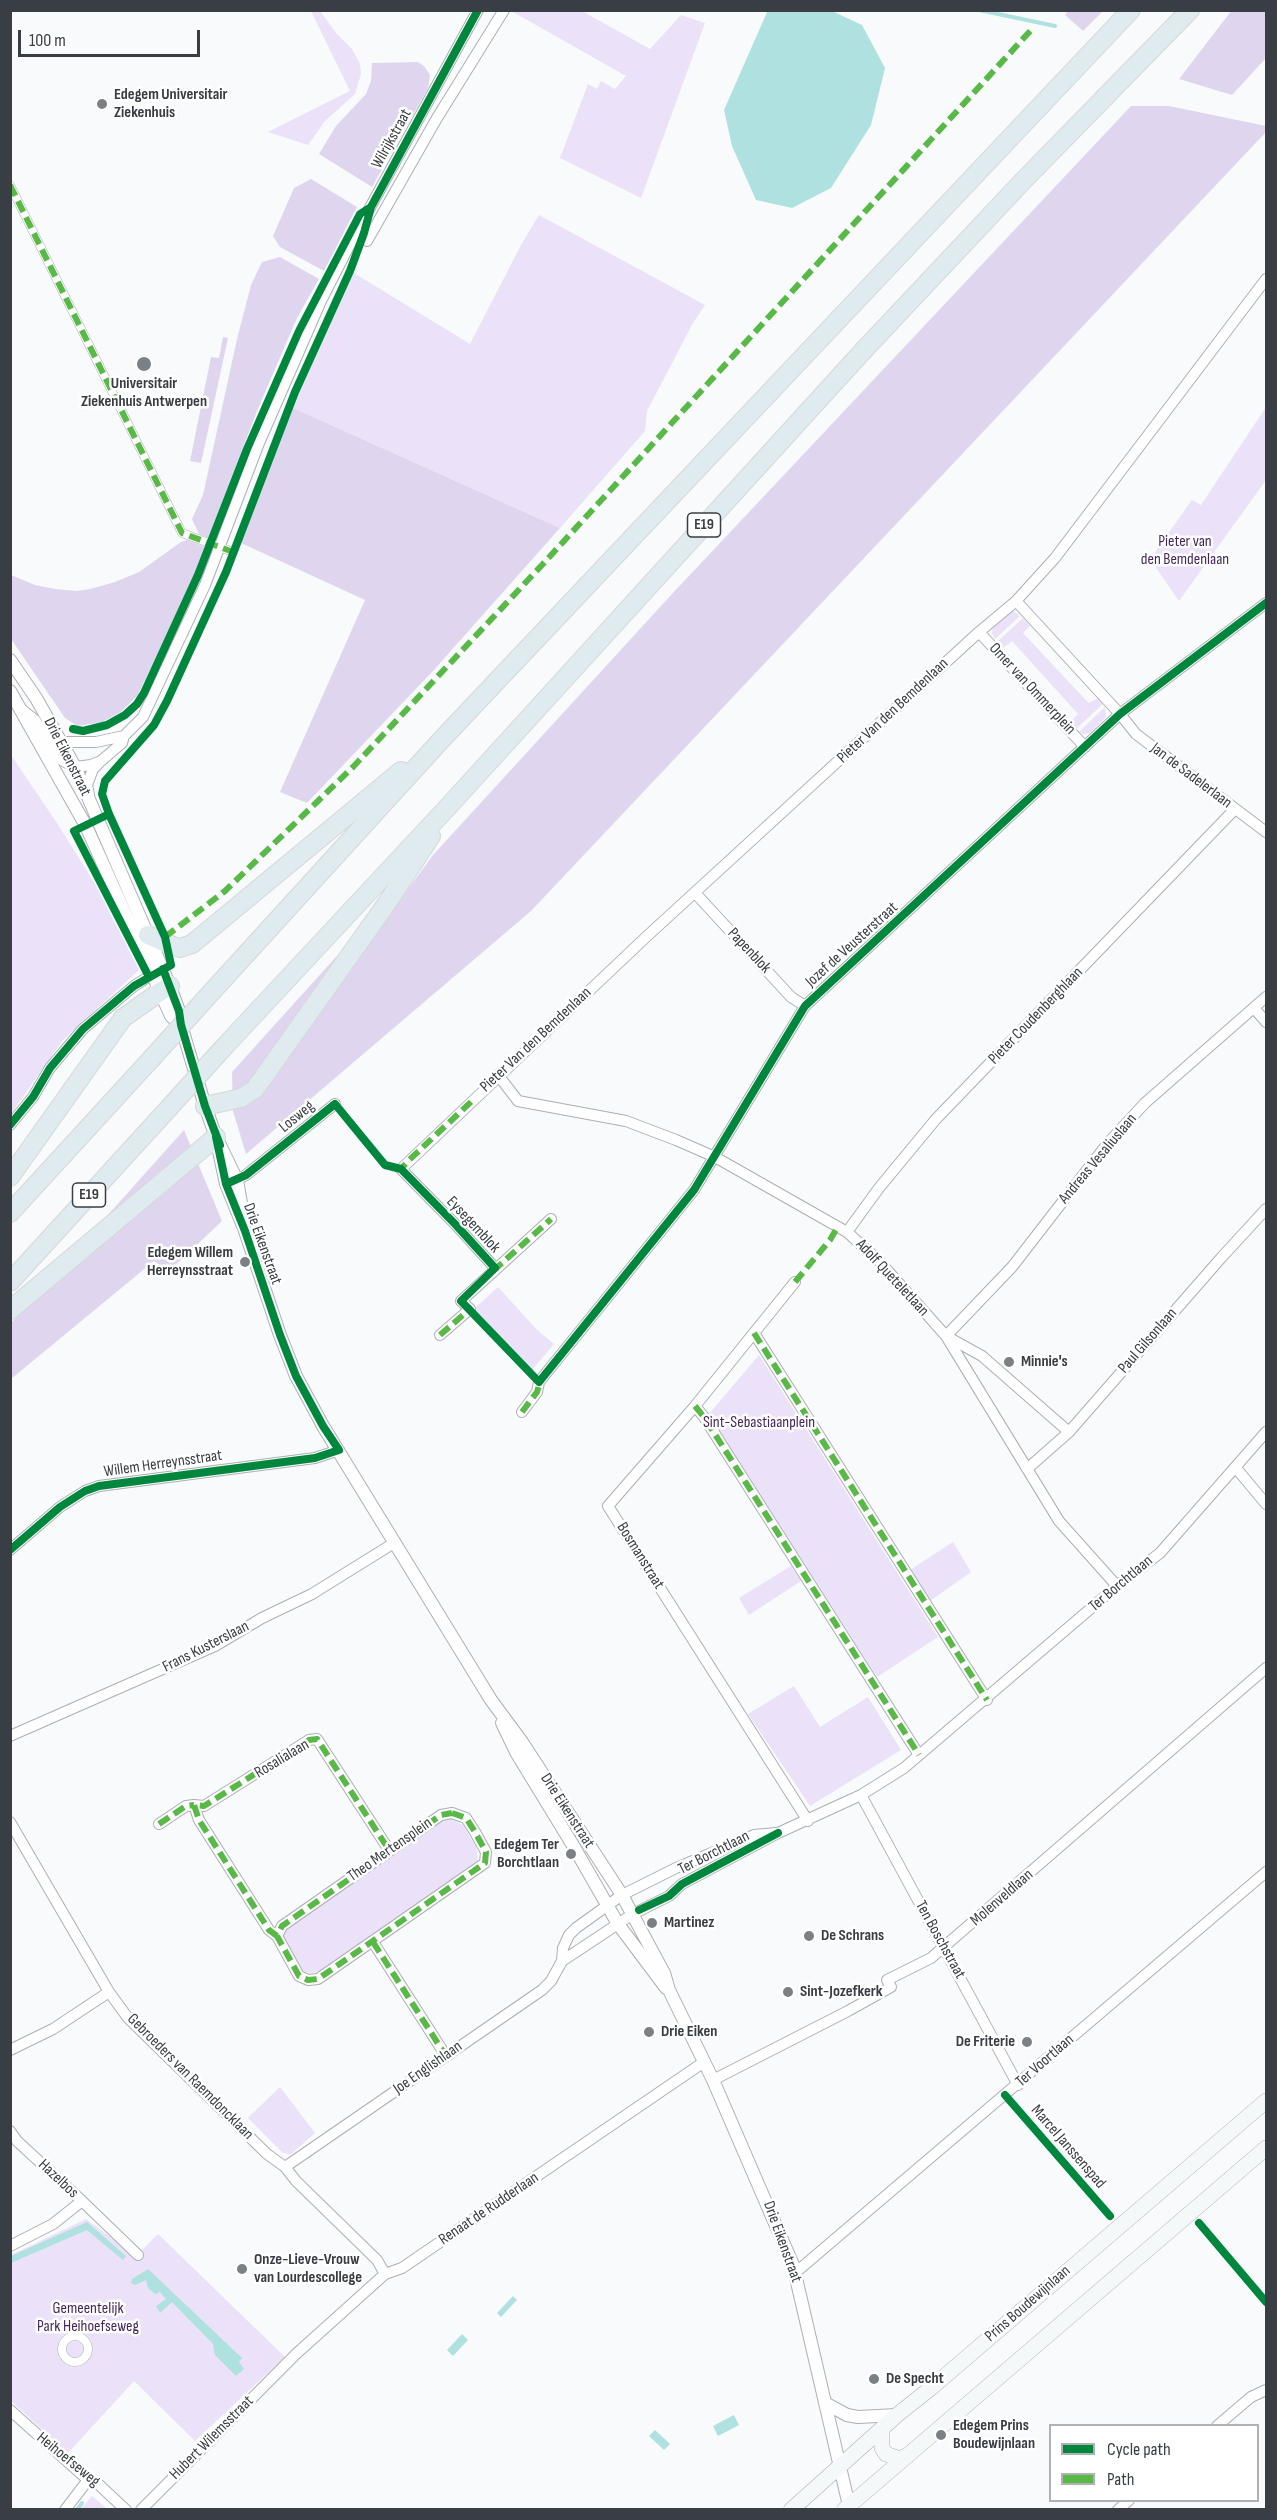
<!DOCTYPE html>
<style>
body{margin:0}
#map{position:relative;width:1277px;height:2520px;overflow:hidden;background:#f8fafc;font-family:"Sofia Sans Condensed",sans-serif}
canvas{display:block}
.frame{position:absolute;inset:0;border:12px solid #383e44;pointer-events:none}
.legend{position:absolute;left:1049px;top:2424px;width:210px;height:78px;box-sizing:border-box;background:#fff;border:2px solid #afb2b4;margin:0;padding:8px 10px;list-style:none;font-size:18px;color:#383e44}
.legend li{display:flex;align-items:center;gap:12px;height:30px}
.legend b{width:30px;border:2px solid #afb2b4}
.scale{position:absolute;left:18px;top:30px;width:182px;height:27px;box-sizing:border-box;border:3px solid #383e44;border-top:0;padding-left:8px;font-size:18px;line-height:21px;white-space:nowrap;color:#383e44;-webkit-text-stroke:4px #fff;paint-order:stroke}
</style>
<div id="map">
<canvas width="1277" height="2520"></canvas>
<div class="frame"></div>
<ul class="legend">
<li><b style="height:8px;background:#00873e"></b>Cycle path</li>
<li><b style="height:8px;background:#58b947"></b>Path</li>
</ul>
<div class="scale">100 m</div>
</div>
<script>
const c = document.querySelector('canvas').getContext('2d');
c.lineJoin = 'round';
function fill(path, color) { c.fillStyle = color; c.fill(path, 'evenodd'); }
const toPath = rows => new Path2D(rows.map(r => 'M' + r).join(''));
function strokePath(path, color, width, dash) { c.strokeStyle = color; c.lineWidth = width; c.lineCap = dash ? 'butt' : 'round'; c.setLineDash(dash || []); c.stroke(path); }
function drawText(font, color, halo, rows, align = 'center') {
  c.font = font + ' "Sofia Sans Condensed",sans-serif'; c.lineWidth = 5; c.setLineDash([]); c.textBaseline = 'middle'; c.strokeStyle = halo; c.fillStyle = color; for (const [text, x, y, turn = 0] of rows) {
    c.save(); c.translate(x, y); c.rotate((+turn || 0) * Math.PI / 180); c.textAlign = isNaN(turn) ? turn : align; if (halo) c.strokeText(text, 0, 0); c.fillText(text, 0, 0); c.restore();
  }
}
fill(toPath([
 [515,10,582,11,650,49,681,15,705,23,641,198,560,158,588,84,597,89,601,81,615,89,626,76,513,12],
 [311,11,320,11,337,34,352,49,360,64,361,74,355,94,325,121,308,145,268,132,350,91],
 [539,215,705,305,693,323,647,411,645,431,560,528,291,407,349,278,354,273,470,344,521,245],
 [1266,407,1266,480,1179,601,1150,559,1192,500,1201,505],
 [1013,611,1020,616,995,639,992,633,993,625,1009,612],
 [1023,618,1030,626,1023,633,1082,696,1089,703,1098,698,1103,704,1076,729,1070,722,1078,714,1012,641,1003,648,997,642],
 [1105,707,1106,717,1090,733,1083,734,1079,732],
 [11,755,57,823,95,884,139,970,62,1041,11,1114],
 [498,1287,537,1330,554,1344,531,1371,474,1309],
 [759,1355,938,1637,877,1677,709,1414],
 [953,1542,971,1572,930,1601,910,1570],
 [791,1566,801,1581,749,1615,739,1598],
 [794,1686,820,1727,868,1697,901,1750,810,1806,748,1714],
 [449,1818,463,1825,476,1847,478,1859,472,1869,325,1969,313,1973,303,1972,282,1939,283,1931,440,1821],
 [280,2087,315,2133,291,2154,283,2153,248,2118],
 [86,2219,136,2256,158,2234,285,2357,195,2441,134,2381,68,2453,11,2401,11,2255],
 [92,2496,107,2509,81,2509]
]), '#ebe1f8');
fill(toPath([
 [1232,10,1266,11,1266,58,1232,95,1179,79],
 [1068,11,1068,10,1103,11,1083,31,1065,15],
 [418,62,424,66,430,75,428,88,372,187,319,154,336,126,366,94,371,81,372,63],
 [1131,106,1169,106,1266,126,1266,132,531,911,246,1154,233,1111,232,1072,335,958,392,911,433,855,671,595],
 [311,179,357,207,324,271,280,247,273,236,294,188],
 [280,257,319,279,297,318,257,411,208,538,199,534,192,519,203,495,237,339,251,285,262,262],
 [223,337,228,338,201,463,190,461,211,357,219,358],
 [291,407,560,528,433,671,307,803,280,792,365,600,241,543],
 [187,540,205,547,183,603,137,696,121,712,102,722,77,726,65,718,11,639,11,575,35,585,55,589,76,591,90,589,115,582,139,572,181,542],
 [184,1130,222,1221,168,1272,154,1261,11,1379,11,1323]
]), '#e0d5ef');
fill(toPath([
 [768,10,832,11,862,25,885,68,871,125,831,188,792,208,756,200,732,146,724,110],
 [87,2222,126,2256,123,2260,87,2230,11,2263,11,2256],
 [148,2269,242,2358,239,2362,244,2369,236,2376,215,2355,213,2344,172,2302,160,2313,156,2306,166,2299,160,2292,155,2294,148,2288,146,2280,135,2285,131,2283,132,2279],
 [513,2296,517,2300,501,2317,497,2313],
 [462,2334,468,2340,453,2356,447,2350],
 [734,2415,739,2425,718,2436,713,2426],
 [655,2430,670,2444,664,2450,649,2436]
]), '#afe1e1');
strokePath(toPath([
 [979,10,1055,26],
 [77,2510,82,2503]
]), '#afe1e1', 4);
const pedestrian = toPath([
 [10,185,182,533,233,552],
 '62 2349a13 13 0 1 1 26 0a13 13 0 1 1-26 0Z'
]);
const minor = toPath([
 [367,241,437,118,504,10],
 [1016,601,1120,714,1136,734,1266,832],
 [979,632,1085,747],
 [21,709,35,720,61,760,75,767,91,765,101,761,122,743,124,736,143,717,205,585,259,443,321,301,349,246,478,10],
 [61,742,96,742,124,736],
 [89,795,87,785,93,769,99,763],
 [696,894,791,997,805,1006],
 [1254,1008,1266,1022],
 [498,1075,518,1101,626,1121,676,1140,715,1157,847,1232,880,1262,946,1336,1059,1521,1117,1586],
 [10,1125,33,1097,50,1068,83,1029,134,986,153,974],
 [230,1183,246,1175,335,1104],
 [847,1232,879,1188,936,1119,1235,809],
 [495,1268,456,1225,401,1169,645,938,979,632,1016,601,1055,558,1266,279],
 [795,1282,695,1406,608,1506,808,1821],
 [754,1333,987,1700],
 [440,1335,470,1309,461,1301,551,1219],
 [695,1406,704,1417,919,1755],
 [522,1412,537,1392,539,1382,694,1190,805,1006,1120,714,1266,603],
 [1069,1432,982,1356,946,1336,1012,1267,1108,1143,1145,1103,1266,997],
 [1236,1468,1266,1504],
 [1027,1469,1069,1432,1221,1258,1266,1209],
 [10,1550,60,1507,85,1491,99,1486,315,1458,339,1450],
 [10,1736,215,1646,262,1618,312,1594,394,1543],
 [861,1795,1018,2085],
 [452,1813,466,1818,475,1832,486,1852,485,1863,318,1979,308,1980,299,1976,277,1936,282,1926,441,1815,452,1813],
 [10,1822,109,1992,128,2018,267,2154,285,2167,296,2181,377,2260,385,2274],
 [159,1824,186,1806,194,1805],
 [277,1936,269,1930,199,1820,194,1805,204,1806,309,1740,317,1739,389,1850],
 [373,1942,446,2056],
 [562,1961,633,1914,669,1896,682,1884,778,1833,861,1795,904,1768,1117,1586,1160,1553,1266,1432],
 [10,2050,53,2029,109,1992],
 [713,2080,848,2011,891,1987,887,1980,931,1958,1266,1668],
 [10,2131,17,2141,82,2201,53,2224,10,2246],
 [285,2167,542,1990,551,1981,562,1961,563,1948,569,1935,576,1928,622,1895,676,1868,754,1835,776,1833],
 [82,2201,138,2255],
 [795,2273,1266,1872],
 [10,2410,88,2480,96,2482,126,2510],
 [1217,2426,1251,2397,1266,2390],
 [65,2510,88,2480],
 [141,2510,296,2354,385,2274,402,2268,704,2062],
 [1118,2510,1129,2500]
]);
const tertiary = toPath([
 [10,660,36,698,75,767,169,984,179,1011,181,1025,205,1106,216,1137,237,1180,243,1215],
 [10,691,86,826,171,1016,181,1025],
 [216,1137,226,1184,245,1231,280,1335,296,1376,323,1426,491,1700,522,1742,622,1895,664,1973,669,1990,713,2080,793,2265,850,2510],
 [502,1723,516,1752,574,1847,618,1924,666,1988],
 [825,2403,847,2415,858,2417,897,2415]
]);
const secondary = toPath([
 [882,2429,882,2448,886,2454,900,2459,906,2456],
 [791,2510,897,2415,931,2388,1266,2101],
 [844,2510,1266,2148]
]);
const motorway = toPath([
 [148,935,173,946,180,948,192,944,401,771],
 [208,996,443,738,1131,10],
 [225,1046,446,809,863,351,1022,182,1190,10],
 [205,1106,241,1098,255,1089,387,903,431,836],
 [10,1177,123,1018,161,991,170,986],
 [10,1213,152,1058],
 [10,1282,168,1109],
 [10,1310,216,1137]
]);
strokePath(pedestrian, '#acb0b3', 9);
strokePath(minor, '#acb0b3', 12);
strokePath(tertiary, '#acb0b3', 14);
strokePath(secondary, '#acb0b3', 16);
strokePath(motorway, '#d5d7d9', 20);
strokePath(pedestrian, '#fefeff', 8);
strokePath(minor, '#fefeff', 10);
strokePath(tertiary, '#fefeff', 12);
strokePath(secondary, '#f5f8f9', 15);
strokePath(motorway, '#dfebee', 18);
const motorwayBridge = toPath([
 [152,1058,208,996],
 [168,1109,225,1046]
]);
strokePath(motorwayBridge, '#d5d7d9', 20, []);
strokePath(motorwayBridge, '#dfebee', 18);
strokePath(toPath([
 [10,185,182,533,233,552],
 [165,937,225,891,353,767,542,565,1032,29],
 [404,1173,401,1169,407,1162,473,1100],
 [493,1271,551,1219],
 [795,1282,830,1240,838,1226],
 [754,1333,987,1700],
 [440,1335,470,1309,466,1306],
 [695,1406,704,1417,919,1755],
 [522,1412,537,1392,541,1379],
 [452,1813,466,1818,475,1832,486,1852,485,1863,318,1979,308,1980,299,1976,277,1936,282,1926,441,1815,452,1813],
 [159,1824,186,1806,194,1805],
 [277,1936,269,1930,199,1820,194,1805,204,1806,309,1740,317,1739,389,1850],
 [373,1942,446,2056]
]), '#58b947', 6, [12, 6]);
strokePath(toPath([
 [73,729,83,731,107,725,125,715,137,704,144,693,198,575,247,449,299,331,360,214,371,207],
 [109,814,74,831,149,977],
 [163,969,179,1011,181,1025,205,1106,220,1145],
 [10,1125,33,1097,50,1068,83,1029,134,986,171,965,165,937,109,814,102,794,105,781,154,725,167,701,226,572,295,392,350,271,364,233,371,207,478,10],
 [226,1184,246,1175,335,1104,385,1165,401,1169,456,1225,495,1268,461,1301,539,1382,694,1190,805,1006,1120,714,1266,603],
 [10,1550,60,1507,85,1491,99,1486,315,1458,339,1450,323,1426,296,1376,280,1335,245,1231,226,1184,216,1137],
 [639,1910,669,1896,682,1884,778,1833],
 [1005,2095,1110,2216],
 [1199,2223,1266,2302]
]), '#00873e', 8);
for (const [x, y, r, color] of [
 [102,104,6,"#7b8084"],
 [144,364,8,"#7b8084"],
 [245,1262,6,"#7b8084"],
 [1009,1362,6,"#7b8084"],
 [571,1854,6,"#7b8084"],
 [652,1923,6,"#7b8084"],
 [809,1936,6,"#7b8084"],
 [788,1992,6,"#7b8084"],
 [649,2032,6,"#7b8084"],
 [1027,2042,6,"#7b8084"],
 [242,2269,6,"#7b8084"],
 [874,2379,6,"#7b8084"],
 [941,2435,6,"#7b8084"]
]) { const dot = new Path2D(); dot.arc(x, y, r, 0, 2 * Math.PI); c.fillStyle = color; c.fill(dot); strokePath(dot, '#fff', 2); }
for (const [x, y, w] of [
 [704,525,33],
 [89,1195,33]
]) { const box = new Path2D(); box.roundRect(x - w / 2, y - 12, w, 24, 4.5); c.fillStyle = '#fff'; c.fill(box); strokePath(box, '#383e44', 1.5); }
drawText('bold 15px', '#383e44', null, [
 ["E19",704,525],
 ["E19",89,1195]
]);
drawText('bold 16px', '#383e44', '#fff', [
 ["Edegem Universitair",114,95],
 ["Ziekenhuis",114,113],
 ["Universitair",144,384,"center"],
 ["Ziekenhuis Antwerpen",144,402,"center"],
 ["Edegem Willem",233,1253,"right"],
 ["Herreynsstraat",233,1271,"right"],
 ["Minnie's",1021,1362],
 ["Edegem Ter",559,1845,"right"],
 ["Borchtlaan",559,1863,"right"],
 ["Martinez",664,1923],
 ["De Schrans",821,1936],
 ["Sint-Jozefkerk",800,1992],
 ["Drie Eiken",661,2032],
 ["De Friterie",1015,2042,"right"],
 ["Onze-Lieve-Vrouw",254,2260],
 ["van Lourdescollege",254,2278],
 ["De Specht",886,2379],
 ["Edegem Prins",953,2426],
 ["Boudewijnlaan",953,2444]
], 'left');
drawText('16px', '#383e44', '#fff', [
 ["Wilrijkstraat",392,139,-61],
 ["Omer van Ommerplein",1032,689,47],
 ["Pieter Van den Bemdenlaan",893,711,-43],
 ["Drie Eikenstraat",67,757,63],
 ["Jan de Sadelerlaan",1191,776,37],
 ["Jozef de Veusterstraat",852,945,-42],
 ["Papenblok",749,951,47],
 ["Pieter Coudenberghlaan",1036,1016,-46],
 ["Pieter Van den Bemdenlaan",536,1040,-43],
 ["Losweg",297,1117,-39],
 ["Andreas Vesaliuslaan",1098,1159,-50],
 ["Eysegemblok",473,1225,47],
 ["Drie Eikenstraat",262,1244,70],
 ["Adolf Queteletlaan",892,1278,47],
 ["Paul Gilsonlaan",1148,1341,-49],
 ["Willem Herreynsstraat",163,1464,-8],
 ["Bosmanstraat",640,1556,58],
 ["Ter Borchtlaan",1121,1584,-40],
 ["Frans Kusterslaan",206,1647,-27],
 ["Rosalialaan",282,1759,-31],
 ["Drie Eikenstraat",567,1811,57],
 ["Theo Mertensplein",390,1850,-35],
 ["Ter Borchtlaan",714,1853,-27],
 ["Molenveldlaan",1002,1898,-41],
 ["Ten Boschstraat",940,1940,61],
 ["Ter Voortlaan",1045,2061,-41],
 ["Joe Englishlaan",428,2068,-35],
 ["Gebroeders van Raemdoncklaan",190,2077,45],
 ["Marcel Janssenspad",1068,2147,49],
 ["Hazelbos",58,2179,43],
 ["Renaat de Rudderlaan",489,2209,-34],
 ["Drie Eikenstraat",782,2242,70],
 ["Prins Boudewijnlaan",1028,2304,-41],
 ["Hubert Wilemsstraat",212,2438,-45],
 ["Heihoefseweg",68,2460,39]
]);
drawText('16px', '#45265f', '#fff', [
 ["Pieter van",1185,542],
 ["den Bemdenlaan",1185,560],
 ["Sint-Sebastiaanplein",759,1423],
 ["Gemeentelijk",88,2309],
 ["Park Heihoefseweg",88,2327]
]);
</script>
